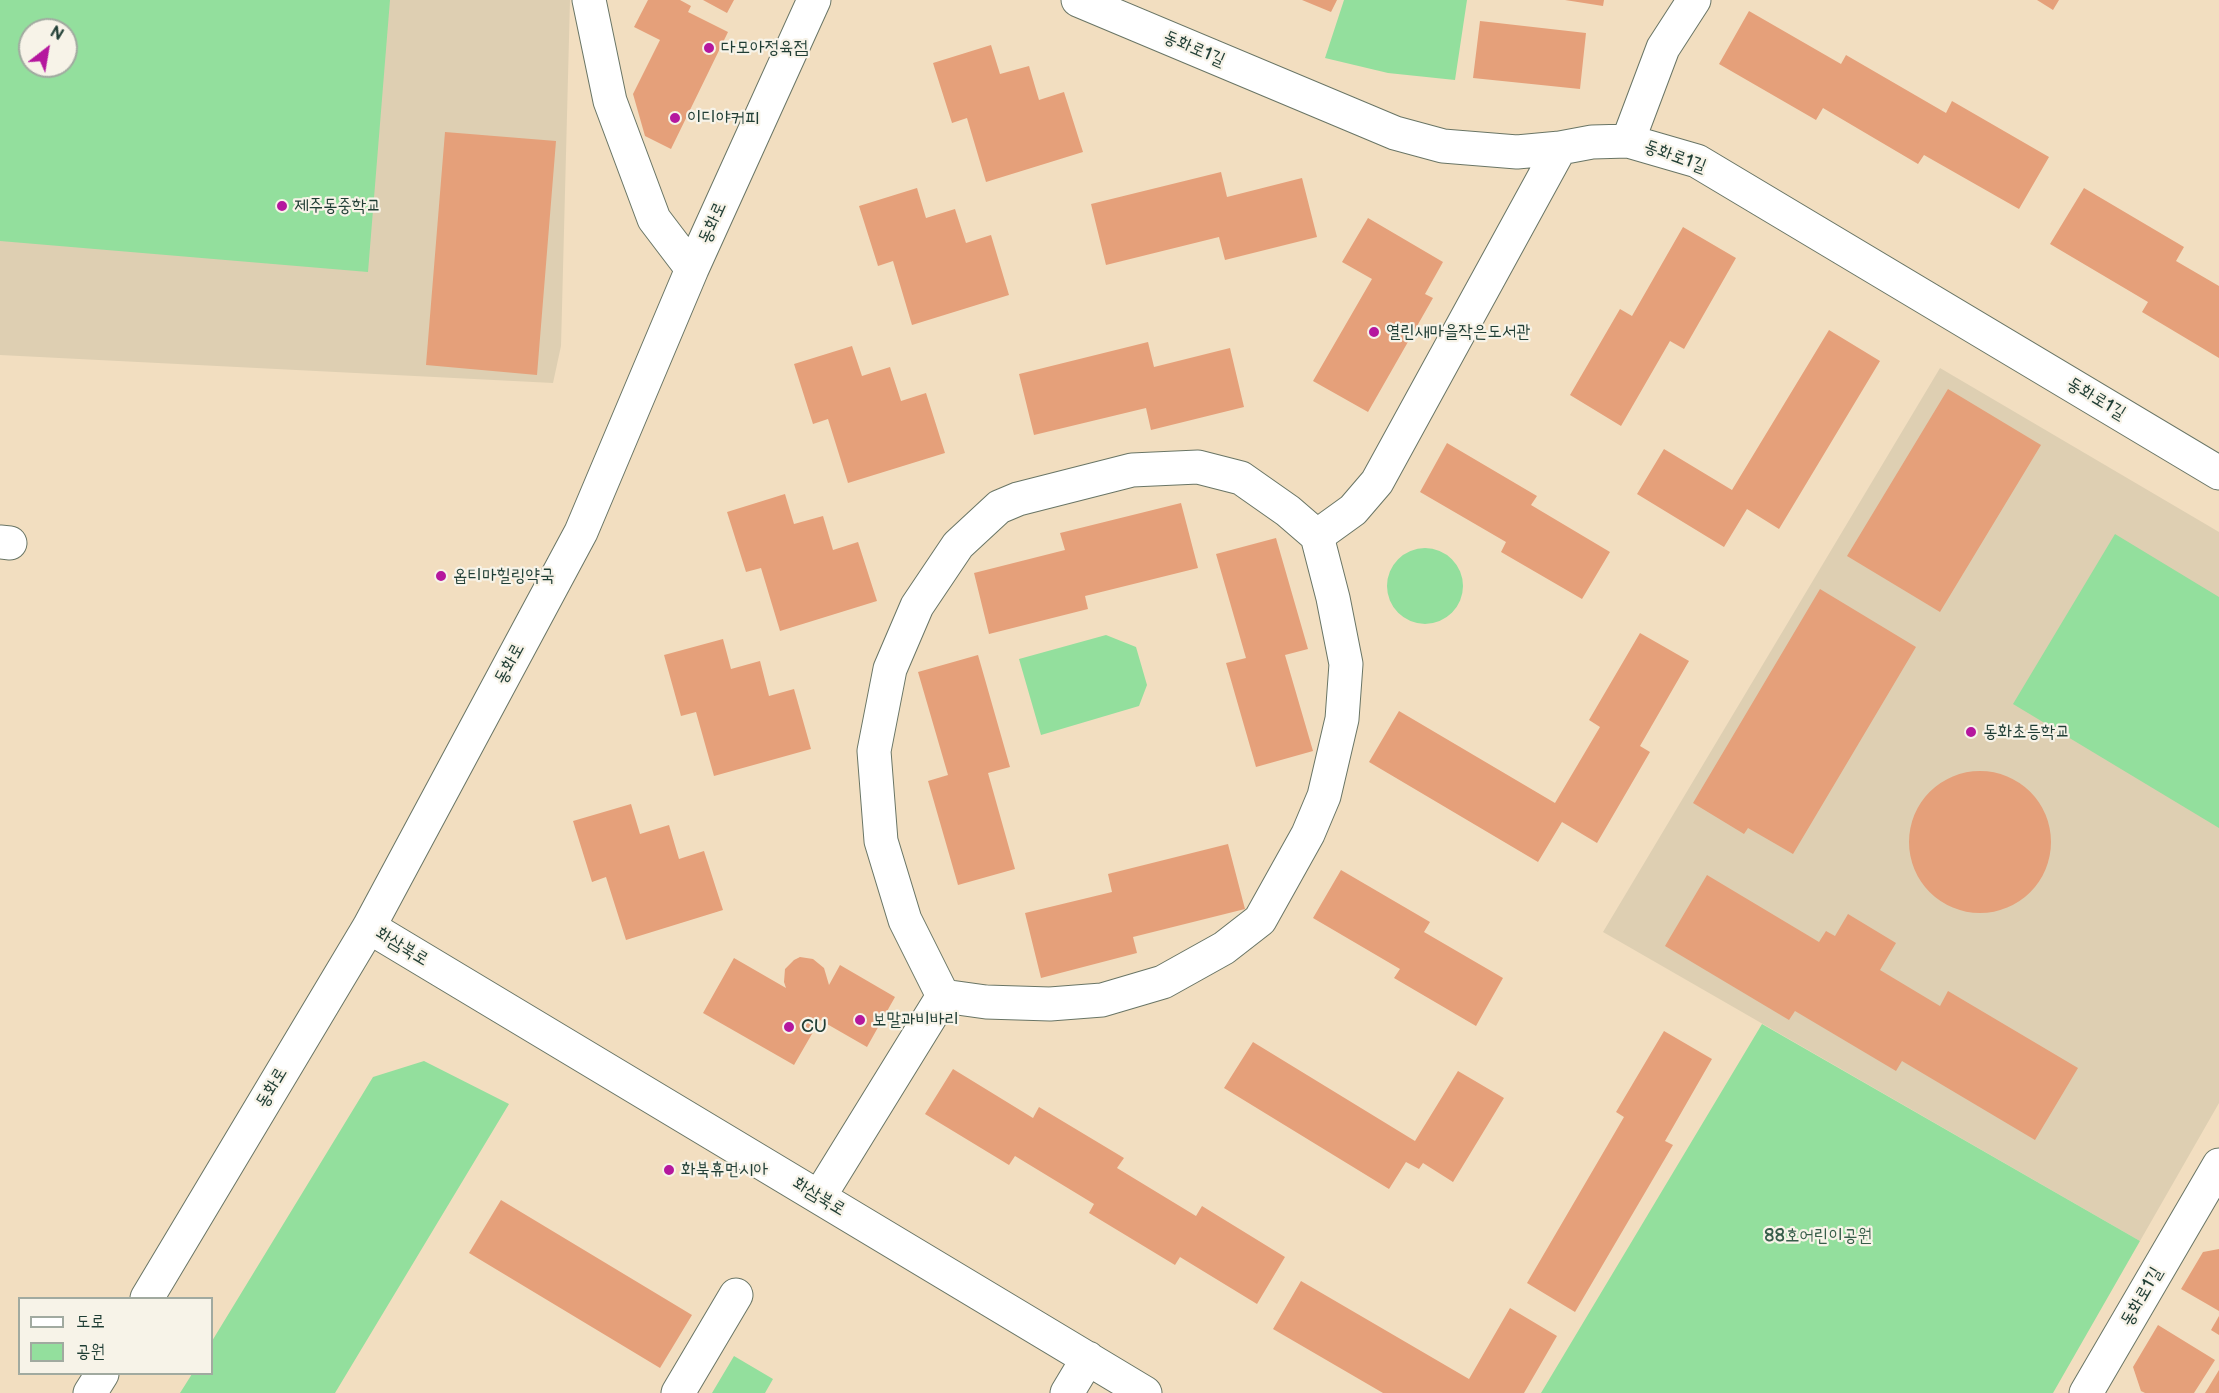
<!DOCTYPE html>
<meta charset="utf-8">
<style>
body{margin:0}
#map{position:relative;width:2219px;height:1393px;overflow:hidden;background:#f2dec0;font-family:"Balsamiq Sans","Poor Story",sans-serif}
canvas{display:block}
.legend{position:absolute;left:18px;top:1297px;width:195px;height:78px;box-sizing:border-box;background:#f7f3e8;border:2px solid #a1aaa0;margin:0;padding:8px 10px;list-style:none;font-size:18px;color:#1f3d34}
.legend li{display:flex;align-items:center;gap:12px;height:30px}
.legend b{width:30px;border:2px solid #a1aaa0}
.north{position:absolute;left:18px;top:18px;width:60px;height:60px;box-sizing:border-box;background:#f7f3e8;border:2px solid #a1aaa0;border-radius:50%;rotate:31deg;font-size:16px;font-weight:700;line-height:24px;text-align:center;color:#1f3d34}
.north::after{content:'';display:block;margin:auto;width:21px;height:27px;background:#b5179e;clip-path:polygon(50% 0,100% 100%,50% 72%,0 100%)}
</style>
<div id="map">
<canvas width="2219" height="1393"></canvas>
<ul class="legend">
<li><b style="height:8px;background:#fff"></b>도로</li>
<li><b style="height:16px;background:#93df9d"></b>공원</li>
</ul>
<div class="north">N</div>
</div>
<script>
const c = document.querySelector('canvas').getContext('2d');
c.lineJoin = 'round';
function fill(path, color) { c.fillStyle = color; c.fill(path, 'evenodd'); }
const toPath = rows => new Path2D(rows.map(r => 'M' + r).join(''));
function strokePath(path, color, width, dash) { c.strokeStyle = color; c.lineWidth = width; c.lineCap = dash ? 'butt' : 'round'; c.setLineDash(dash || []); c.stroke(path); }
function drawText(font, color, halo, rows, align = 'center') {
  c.font = font + ' "Balsamiq Sans","Poor Story",sans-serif'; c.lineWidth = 4.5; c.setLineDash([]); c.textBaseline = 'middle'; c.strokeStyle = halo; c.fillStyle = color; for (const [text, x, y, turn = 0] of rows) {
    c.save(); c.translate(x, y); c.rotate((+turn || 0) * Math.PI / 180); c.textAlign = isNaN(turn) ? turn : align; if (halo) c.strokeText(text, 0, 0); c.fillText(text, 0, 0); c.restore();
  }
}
fill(toPath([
 [0,0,570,0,561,346,553,383,0,355],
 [30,30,66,30,66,66,30,66],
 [1940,368,2219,532,2219,1103,2140,1241,1603,932]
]), '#decfb2');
fill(toPath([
 [0,0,390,0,368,272,0,241],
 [30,30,66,30,66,66,30,66],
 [1344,0,1467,0,1455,80,1388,73,1325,58],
 [2115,534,2219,597,2219,828,2013,704],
 '1387 586a38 38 0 1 1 76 0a38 38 0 1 1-76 0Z',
 [1106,635,1136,647,1147,685,1139,706,1041,735,1019,659],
 [1762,1024,2140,1241,2053,1393,1541,1393],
 [424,1061,509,1104,335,1393,180,1393,192,1374,212,1374,212,1341,373,1077],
 [734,1356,773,1379,765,1393,712,1393]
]), '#93df9d');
fill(toPath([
 [648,0,680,0,691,6,688,12,728,32,671,149,645,136,633,94,660,40,634,27],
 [703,0,734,0,727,13],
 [1302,0,1337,0,1331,12],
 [1565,0,1604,0,1603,6],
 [2037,0,2059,0,2053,10],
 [1749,11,1841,64,1846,55,1946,113,1952,101,2049,157,2019,209,1924,155,1918,164,1823,108,1816,120,1719,64],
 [1480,21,1586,33,1580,89,1473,78],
 [991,45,1000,74,1029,66,1039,100,1064,92,1083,152,986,182,967,118,952,123,933,63],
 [445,132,556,141,537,375,426,365],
 [1221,172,1227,197,1302,178,1317,237,1225,260,1219,237,1106,265,1091,204],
 [917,188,926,218,955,209,966,243,991,235,1009,295,912,325,893,261,878,266,859,206],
 [2084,188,2184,247,2176,261,2219,286,2219,358,2142,312,2148,302,2050,244],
 [1368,218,1443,262,1425,294,1433,298,1368,412,1313,381,1372,279,1342,262],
 [1683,227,1736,258,1684,349,1670,341,1621,426,1570,395,1620,309,1632,316],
 [1829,330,1880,361,1779,529,1747,509,1724,547,1637,494,1664,449,1732,490],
 [1148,342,1154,367,1230,348,1244,407,1151,430,1146,408,1034,435,1019,374],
 [852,346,862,376,890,367,901,401,926,393,945,453,848,483,828,419,813,424,794,364],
 [1948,389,2041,445,1940,612,1847,556],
 [1447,443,1537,496,1531,505,1610,552,1582,599,1501,552,1506,542,1420,492],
 [785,494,794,524,823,516,833,550,858,542,877,601,780,631,761,568,746,572,727,512],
 [1181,503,1198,568,1085,596,1088,609,989,634,974,573,1065,550,1060,533],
 [1276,538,1308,649,1285,655,1313,751,1256,767,1226,663,1246,658,1216,554],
 [1820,589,1916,647,1793,854,1748,828,1744,834,1693,803],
 [1640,633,1689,661,1640,746,1650,752,1597,843,1562,822,1538,862,1369,762,1399,711,1555,803,1600,727,1589,720],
 [723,639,731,669,760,661,769,696,794,689,811,749,714,776,696,712,681,716,664,655],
 [978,655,1010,767,988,773,1015,869,958,885,928,781,948,775,918,672],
 '1909 842a71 71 0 1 1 142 0a71 71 0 1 1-142 0Z',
 [631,804,640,834,669,825,679,859,704,851,723,910,626,940,606,877,592,882,573,821],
 [1228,844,1245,909,1133,937,1137,953,1041,978,1025,913,1112,892,1108,874],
 [1341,870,1430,922,1424,932,1503,978,1476,1026,1394,978,1400,969,1313,918],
 [1707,875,1819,942,1826,931,1835,936,1848,914,1896,943,1880,970,1940,1006,1948,991,2078,1068,2035,1140,1902,1061,1896,1071,1795,1011,1789,1020,1665,946],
 [800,957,813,959,824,968,829,985,840,965,895,997,867,1047,820,1020,794,1065,703,1013,734,958,786,988,784,982,785,969,794,960],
 [1664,1031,1712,1059,1665,1141,1673,1145,1575,1312,1527,1283,1624,1117,1616,1112],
 [1253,1042,1415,1141,1458,1071,1504,1098,1453,1182,1423,1163,1419,1169,1406,1162,1389,1189,1224,1088],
 [953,1069,1033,1118,1039,1107,1124,1158,1117,1168,1196,1216,1202,1206,1285,1257,1257,1304,1180,1257,1175,1265,1089,1213,1094,1204,1015,1156,1009,1165,925,1114],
 [501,1200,692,1315,660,1368,469,1253],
 [2219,1249,2219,1311,2181,1289,2203,1252],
 [1301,1281,1469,1379,1510,1308,1557,1336,1524,1393,1383,1393,1273,1329],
 [2219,1316,2219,1335,2211,1330],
 [2158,1325,2215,1360,2194,1393,2145,1393,2141,1391,2133,1367],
 [2219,1370,2219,1393,2205,1393]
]), '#e5a07a');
const minor = toPath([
 [589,0,610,101,654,219,692,269],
 [1078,0,1395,133,1443,146,1517,152,1560,148,1592,142,1628,141,1697,161,2219,473],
 [1628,141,1663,48,1694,0],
 [1198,467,1241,478,1288,511,1317,536,1333,598,1346,664,1342,719,1324,796,1308,834,1260,920,1224,948,1163,982,1102,1000,1050,1004,986,1002,943,996,905,920,881,841,874,751,890,669,917,606,958,545,999,507,1018,499,1132,470,1198,467],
 [1317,536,1353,510,1377,482,1560,148],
 [0,542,10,543],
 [369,927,1145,1393],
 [819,1197,943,996],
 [147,1298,369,927,581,532,692,269,814,0],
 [90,1393,102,1374],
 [678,1393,736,1295],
 [1067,1393,1088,1358],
 [2086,1393,2219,1165]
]);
strokePath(minor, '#697565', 35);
strokePath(minor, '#fff', 33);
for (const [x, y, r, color] of [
 [709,48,6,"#b5179e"],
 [675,118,6,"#b5179e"],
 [282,206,6,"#b5179e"],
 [1374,332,6,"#b5179e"],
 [441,576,6,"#b5179e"],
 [1971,732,6,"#b5179e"],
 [860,1020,6,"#b5179e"],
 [789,1027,6,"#b5179e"],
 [669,1170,6,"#b5179e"]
]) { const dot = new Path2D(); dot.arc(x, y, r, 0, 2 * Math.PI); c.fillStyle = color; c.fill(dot); strokePath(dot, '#f7f3e8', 2); }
drawText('18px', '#1f3d34', '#f7f3e8', [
 ["다모아정육점",721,48],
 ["이디야커피",687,118],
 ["제주동중학교",294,206],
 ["열린새마을작은도서관",1386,332],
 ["옵티마힐링약국",453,576],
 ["동화초등학교",1983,732],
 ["보말과비바리",872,1020],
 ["CU",801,1027],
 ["화북휴먼시아",681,1170]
], 'left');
drawText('18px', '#1f3d34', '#f7f3e8', [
 ["동화로1길",1194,49,23],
 ["동화로1길",1675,157,20],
 ["동화로",713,223,-66],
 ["동화로1길",2096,399,31],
 ["동화로",510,664,-62],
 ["화삼북로",402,947,31],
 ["동화로",272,1088,-59],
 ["화삼북로",819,1197,31],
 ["동화로1길",2142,1297,-60]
]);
drawText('18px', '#365d49', '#f7f3e8', [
 ["88호어린이공원",1818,1236]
]);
</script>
